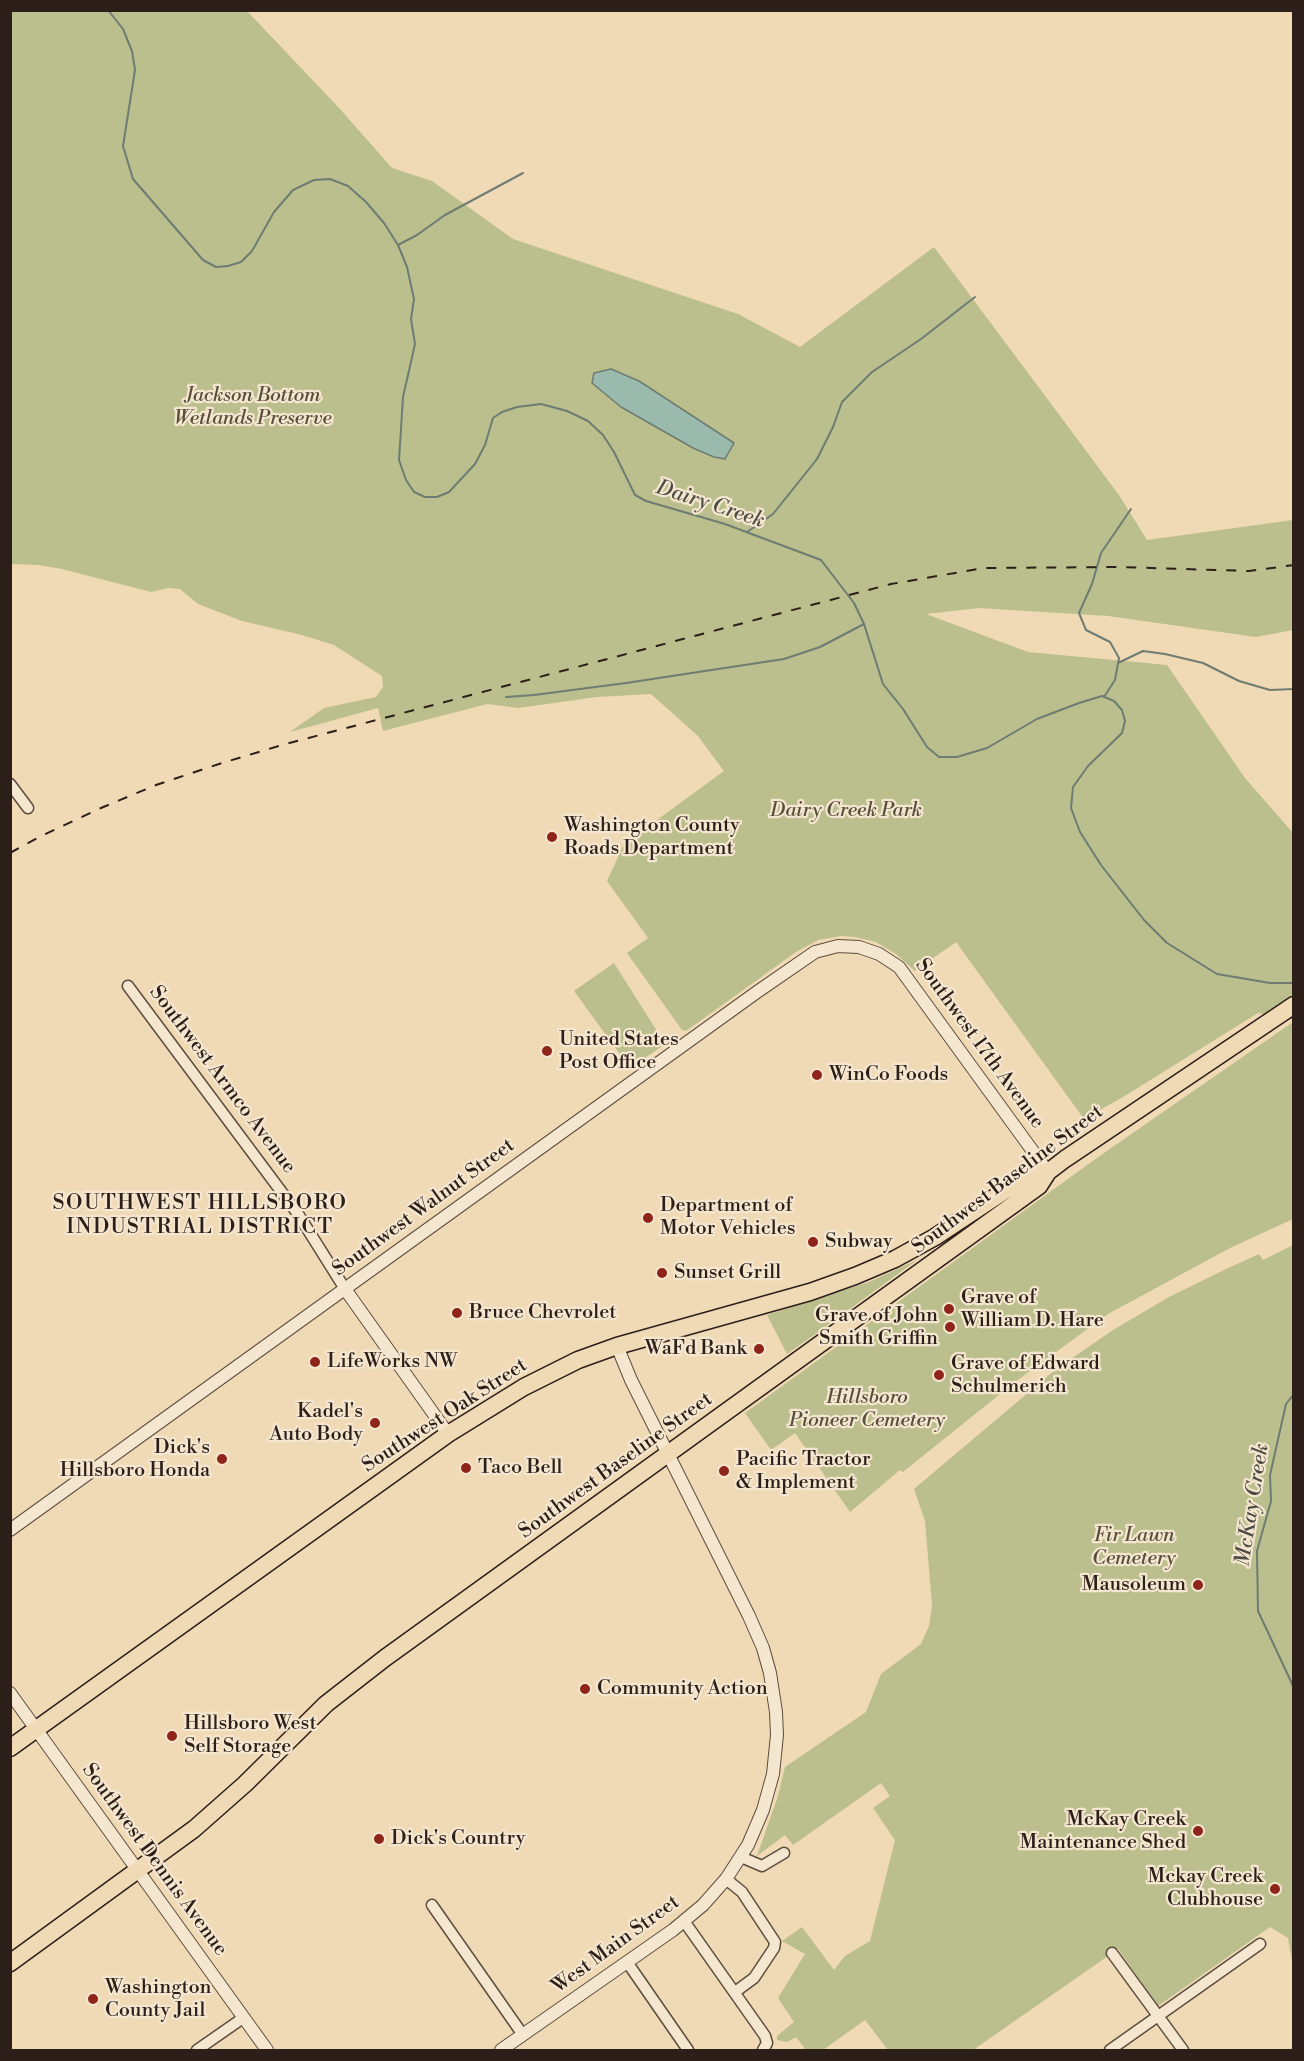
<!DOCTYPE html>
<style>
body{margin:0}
#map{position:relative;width:1304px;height:2061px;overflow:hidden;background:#f0d9b5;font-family:"Libre Bodoni",serif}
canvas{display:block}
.frame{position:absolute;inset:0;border:12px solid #2c1e18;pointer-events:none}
</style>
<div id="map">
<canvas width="1304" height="2061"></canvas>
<div class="frame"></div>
</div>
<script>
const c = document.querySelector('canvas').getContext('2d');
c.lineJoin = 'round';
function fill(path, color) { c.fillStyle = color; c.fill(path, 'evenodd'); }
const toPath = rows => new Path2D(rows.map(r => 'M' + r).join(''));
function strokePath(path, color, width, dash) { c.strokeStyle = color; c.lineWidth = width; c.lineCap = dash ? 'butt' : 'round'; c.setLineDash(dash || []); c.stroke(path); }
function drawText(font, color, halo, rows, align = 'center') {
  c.font = font + ' "Libre Bodoni",serif'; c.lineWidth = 4.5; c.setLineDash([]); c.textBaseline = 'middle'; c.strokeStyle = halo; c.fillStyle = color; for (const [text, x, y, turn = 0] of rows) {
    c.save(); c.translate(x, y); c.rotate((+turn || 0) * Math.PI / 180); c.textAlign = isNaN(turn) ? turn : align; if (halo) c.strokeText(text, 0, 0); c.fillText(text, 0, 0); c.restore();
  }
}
fill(toPath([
 [11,11,247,11,340,109,392,168,432,181,513,239,738,314,800,347,934,247,1119,495,1147,540,1293,520,1293,630,1256,637,1108,616,979,608,926,614,1028,652,1167,665,1245,778,1293,833,1293,1020,1258,1013,1123,1097,1084,1119,956,942,915,971,896,954,876,942,855,937,841,936,818,940,796,952,686,1031,682,1030,627,953,648,938,607,881,624,844,724,771,698,736,651,694,597,697,518,708,487,704,383,731,378,708,290,732,324,708,376,697,383,687,382,676,334,645,302,635,242,621,198,604,180,589,168,588,151,592,62,569,38,565,11,564],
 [614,963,657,1031,664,1045,630,1068,574,991],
 [1293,1022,1293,1219,1230,1248,1108,1314,1015,1382,903,1472,900,1470,850,1512,795,1433,771,1450,745,1413,1101,1155],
 [1293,1245,1293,1966,1288,1938,1270,1927,1158,2006,1118,1949,973,2050,888,2050,865,2020,823,2050,806,2050,796,2037,787,2042,777,2040,777,2036,794,2022,778,1998,805,1954,782,1941,802,1927,834,1970,845,1956,870,1941,895,1840,873,1808,890,1796,881,1783,793,1845,785,1835,757,1856,778,1796,785,1767,866,1712,881,1674,921,1644,929,1626,932,1606,925,1521,914,1489,1055,1370,1113,1330,1169,1297,1226,1269,1259,1254,1263,1260],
 [917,1260,818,1332,787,1354,767,1315,869,1282]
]), '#babf8d');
const water = toPath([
 [611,369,639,381,734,443,725,459,714,457,693,448,621,407,592,383,594,373,611,369]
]);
fill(water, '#9abaae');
strokePath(water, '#6e7c72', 1.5);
strokePath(toPath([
 [108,10,123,29,132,51,135,70,123,146,133,179,203,260,216,267,228,266,241,262,252,251,274,212,293,190,314,180,330,179,348,186,366,202,384,223,398,245,407,267,414,299,411,319,415,344,403,397,399,460,406,480,414,492,425,497,437,497,449,492,475,464,485,445,493,418,502,412,517,407,541,404,567,411,588,421,603,435,614,452,635,495,646,501,725,524,821,560,854,603,864,624,883,684,903,709,927,747,939,757,957,757,987,748,1037,719,1079,703,1102,696,1114,701,1122,710,1125,721,1122,733,1088,766,1073,787,1071,808,1080,832,1101,865,1144,920,1167,943,1217,974,1270,983,1294,983],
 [398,245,417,235,445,215,523,173],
 [747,532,773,514,817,459,833,427,842,402,872,372,921,339,975,297],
 [1118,663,1143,651,1165,654,1203,663,1239,681,1270,690,1294,689],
 [506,697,534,695,626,683,784,659,820,647,864,624],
 [1104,697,1115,680,1119,658,1110,642,1086,630,1079,613,1092,584,1101,553,1131,509],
 [1294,1394,1286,1404,1270,1475,1271,1501,1257,1551,1258,1611,1294,1688]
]), '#6e7c72', 2);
const minor = toPath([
 [10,784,28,808],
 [128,986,298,1214,345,1289],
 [741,1857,762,1866,784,1853],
 [726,1879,742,1892,775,1942,774,1948,754,1978,735,1992],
 [432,1905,523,2035],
 [684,1921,765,2036,767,2043,763,2050],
 [1112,1953,1183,2050],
 [627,1962,688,2050],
 [197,2050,243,2018],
 [1110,2050,1260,1944]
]);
const tertiary = toPath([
 [345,1289,448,1434],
 [10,1530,757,992,815,952,838,946,859,947,879,954,899,967,1048,1172],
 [10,1693,267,2050],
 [501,2050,673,1930,703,1905,726,1879,748,1845,763,1810,773,1774,777,1735,776,1712,770,1673,763,1648,749,1616,631,1380,617,1346]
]);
const trunk = toPath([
 [10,1748,448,1434,524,1387,578,1360,617,1346,810,1292,855,1276,895,1259,935,1237,1030,1174,1048,1172],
 [10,1963,194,1829,245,1784,326,1704,385,1658,1039,1186,1048,1172,1065,1159,1294,1005]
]);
strokePath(minor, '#5d4d3f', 13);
strokePath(tertiary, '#5d4d3f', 14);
strokePath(trunk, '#2c1e18', 19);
strokePath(minor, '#f5e6cf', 10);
strokePath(tertiary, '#f5e6cf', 12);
strokePath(trunk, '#f0d9b5', 16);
strokePath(toPath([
 [10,853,41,836,101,808,156,785,219,764,282,745,891,584,984,568,1119,567,1249,571,1294,565]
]), '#2c1e18', 2, [10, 10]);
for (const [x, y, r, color] of [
 [552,837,6,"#8f2418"],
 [547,1051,6,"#8f2418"],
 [817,1075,6,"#8f2418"],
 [648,1218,6,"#8f2418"],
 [813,1242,6,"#8f2418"],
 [662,1273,6,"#8f2418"],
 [949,1309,6,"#8f2418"],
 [457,1313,6,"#8f2418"],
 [950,1327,6,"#8f2418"],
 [759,1349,6,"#8f2418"],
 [315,1362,6,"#8f2418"],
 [939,1375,6,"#8f2418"],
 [375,1423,6,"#8f2418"],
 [222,1459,6,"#8f2418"],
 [466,1468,6,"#8f2418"],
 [724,1471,6,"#8f2418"],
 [1198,1585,6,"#8f2418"],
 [585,1689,6,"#8f2418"],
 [172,1736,6,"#8f2418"],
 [1198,1831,6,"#8f2418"],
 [379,1839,6,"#8f2418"],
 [1275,1889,6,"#8f2418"],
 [93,1999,6,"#8f2418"]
]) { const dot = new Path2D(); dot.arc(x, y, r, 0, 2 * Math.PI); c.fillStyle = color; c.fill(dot); strokePath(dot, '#f5e6cf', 2); }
drawText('italic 20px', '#574e3b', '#f5e6cf', [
 ["Jackson Bottom",253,396],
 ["Wetlands Preserve",253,419],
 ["Dairy Creek Park",846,811],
 ["Hillsboro",867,1398],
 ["Pioneer Cemetery",867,1421],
 ["Fir Lawn",1134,1536],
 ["Cemetery",1134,1559]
]);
drawText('20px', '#2c1e18', '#f5e6cf', [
 ["Washington County",564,826],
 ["Roads Department",564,849],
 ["United States",559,1040],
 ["Post Office",559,1063],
 ["WinCo Foods",829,1075],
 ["Department of",660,1206],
 ["Motor Vehicles",660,1229],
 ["Subway",825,1242],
 ["Sunset Grill",674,1273],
 ["Grave of",961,1298],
 ["William D. Hare",961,1321],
 ["Bruce Chevrolet",469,1313],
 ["Grave of John",938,1316,"right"],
 ["Smith Griffin",938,1339,"right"],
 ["WaFd Bank",747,1349,"right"],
 ["LifeWorks NW",327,1362],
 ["Grave of Edward",951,1364],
 ["Schulmerich",951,1387],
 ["Kadel's",363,1412,"right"],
 ["Auto Body",363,1435,"right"],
 ["Dick's",210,1448,"right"],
 ["Hillsboro Honda",210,1471,"right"],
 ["Pacific Tractor",736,1460],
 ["& Implement",736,1483],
 ["Taco Bell",478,1468],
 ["Mausoleum",1186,1585,"right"],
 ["Community Action",597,1689],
 ["Hillsboro West",184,1724],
 ["Self Storage",184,1747],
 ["McKay Creek",1186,1820,"right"],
 ["Maintenance Shed",1186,1843,"right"],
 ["Dick's Country",391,1839],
 ["Mckay Creek",1263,1877,"right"],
 ["Clubhouse",1263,1900,"right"],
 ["Washington",105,1988],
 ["County Jail",105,2011]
], 'left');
drawText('20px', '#2c1e18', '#f5e6cf', [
 ["Southwest 17th Avenue",979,1044,54],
 ["Southwest Armco Avenue",222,1080,53],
 ["Southwest Baseline Street",1008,1180,-37],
 ["Southwest Walnut Street",424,1208,-36],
 ["Southwest Oak Street",445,1416,-33],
 ["Southwest Baseline Street",616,1466,-36],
 ["Southwest Dennis Avenue",154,1860,54],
 ["West Main Street",616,1945,-36]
]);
drawText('italic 21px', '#4d4d45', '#f5e6cf', [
 ["Dairy Creek",710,505,18],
 ["McKay Creek",1253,1505,-81]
]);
c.letterSpacing = '1.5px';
drawText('21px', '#2c1e18', '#f5e6cf', [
 ["SOUTHWEST HILLSBORO",200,1204],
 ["INDUSTRIAL DISTRICT",200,1228]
]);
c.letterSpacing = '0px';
</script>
